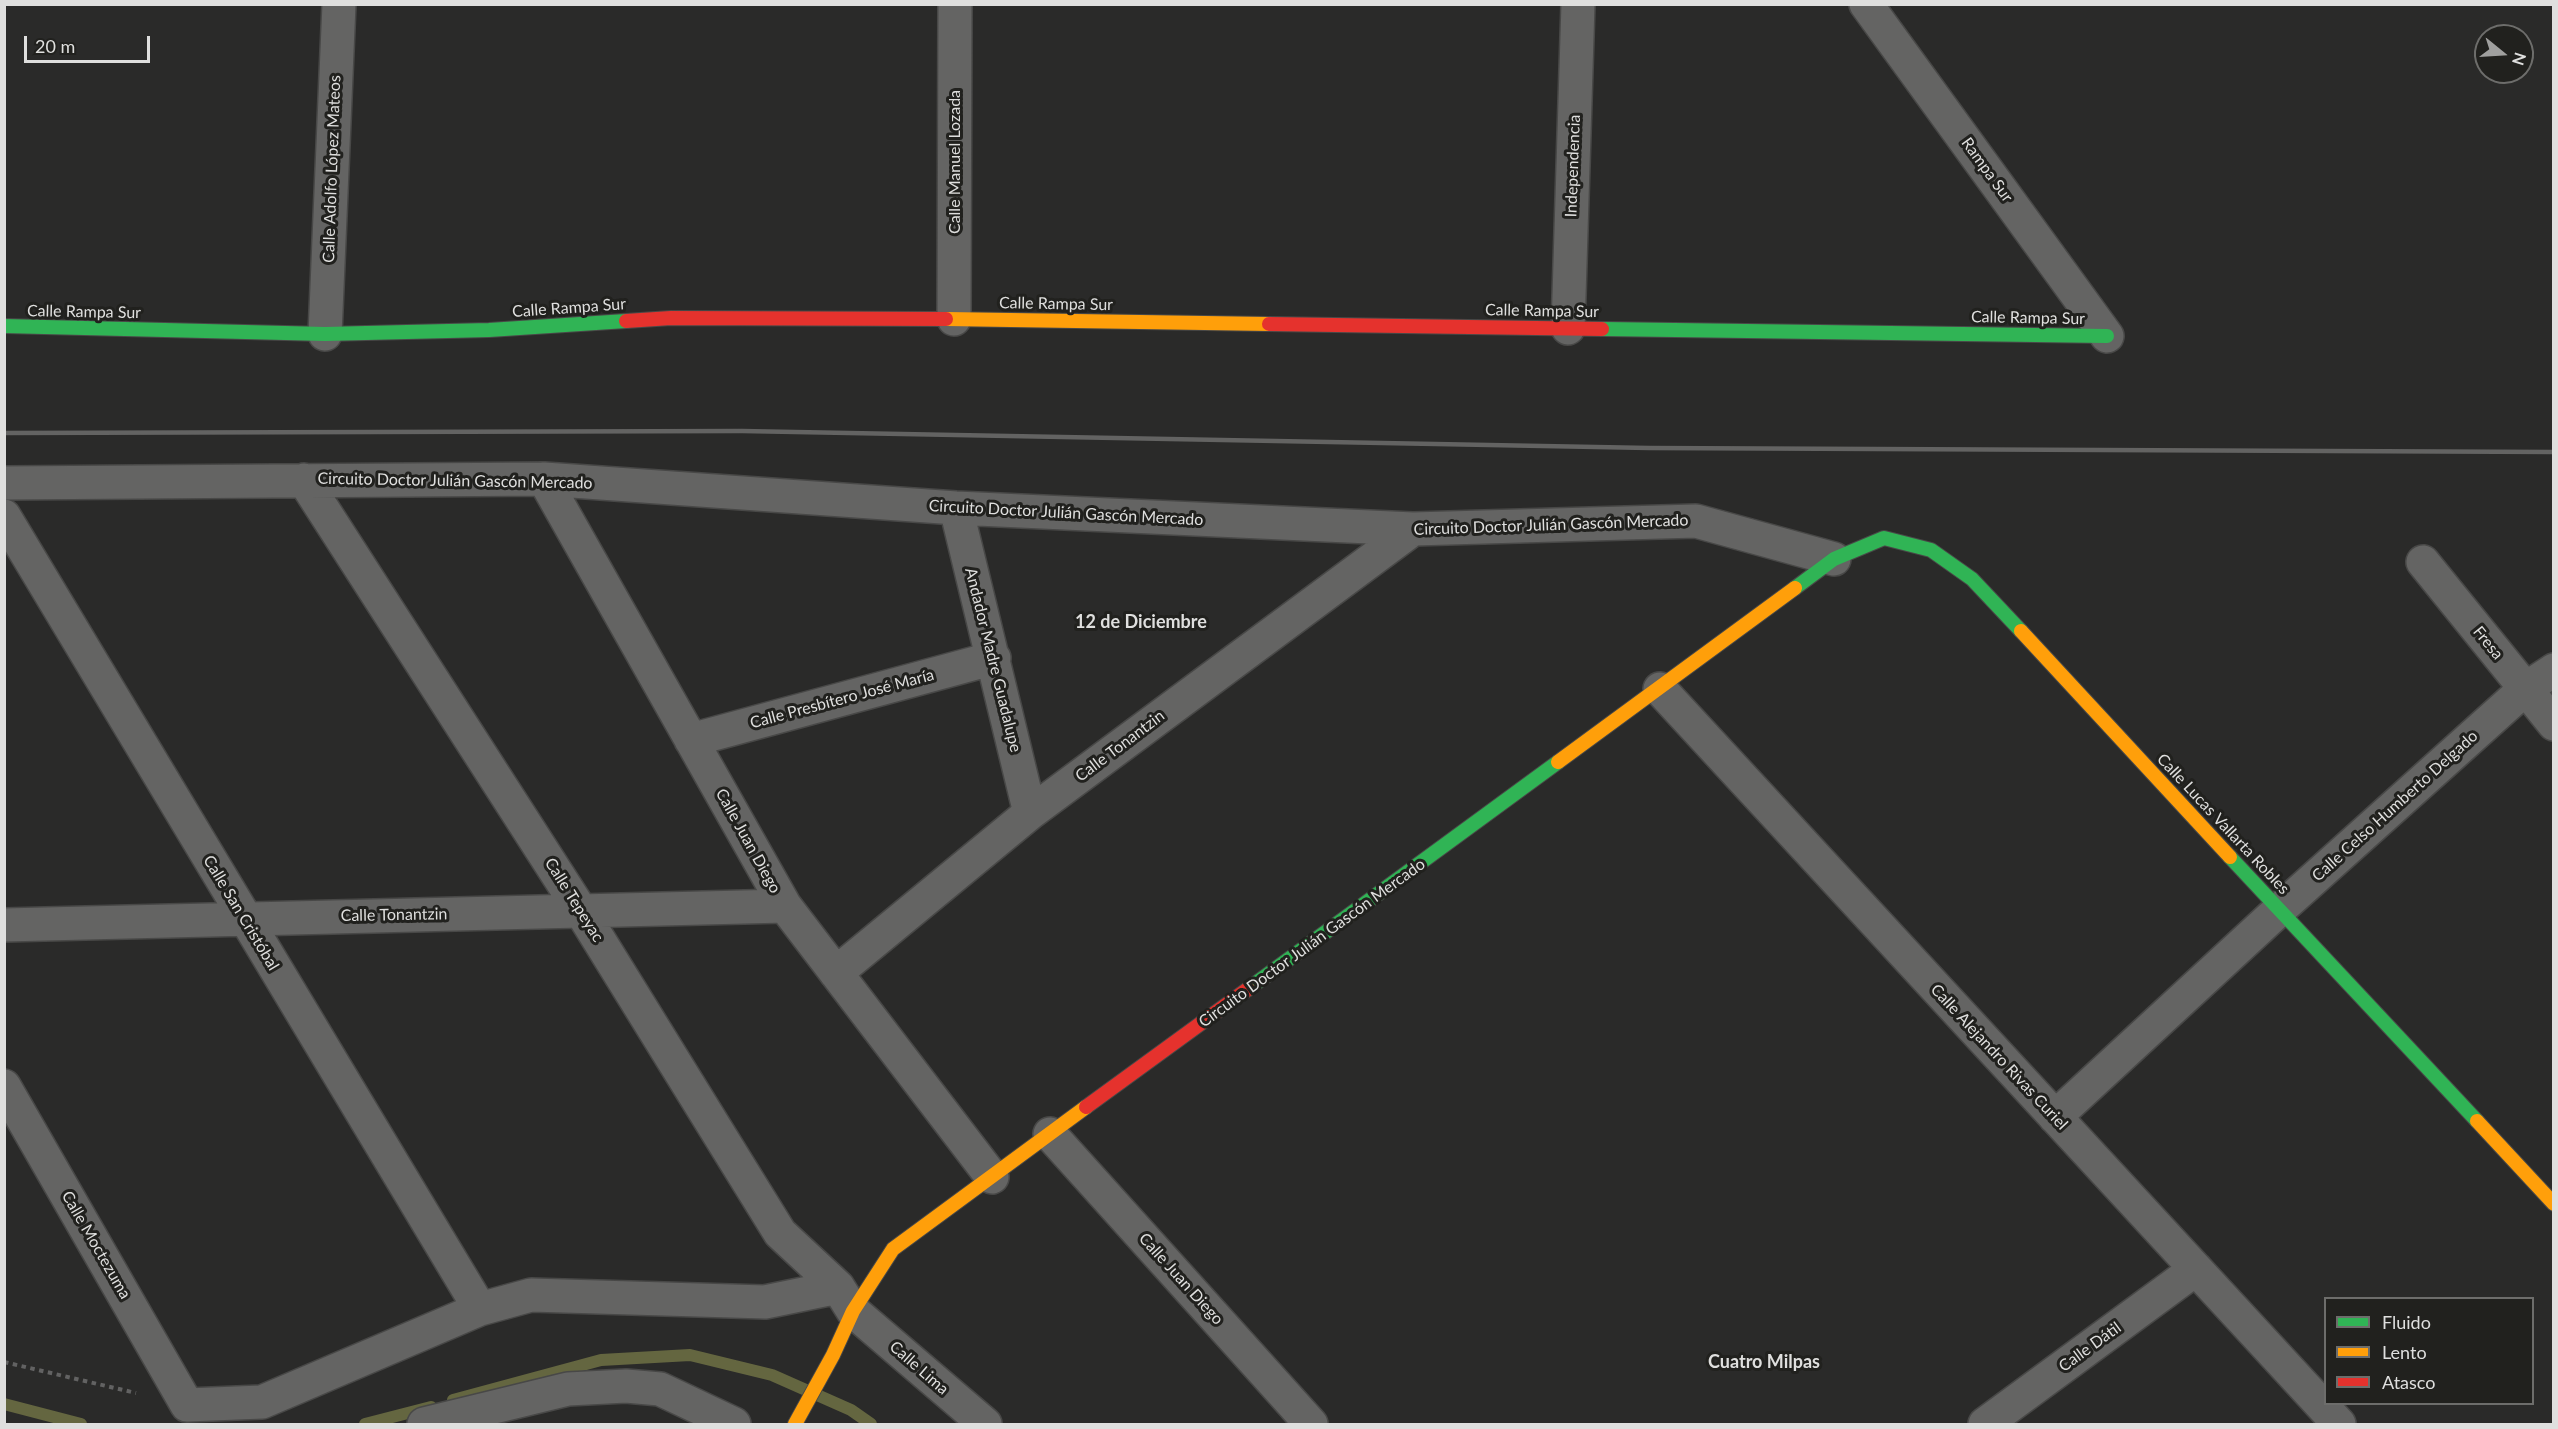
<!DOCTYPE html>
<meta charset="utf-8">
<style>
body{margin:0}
#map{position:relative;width:2558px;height:1429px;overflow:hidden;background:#2a2a29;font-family:Lato,sans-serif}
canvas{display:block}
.frame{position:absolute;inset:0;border:6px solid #dfdfde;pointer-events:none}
.legend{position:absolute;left:2324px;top:1297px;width:210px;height:108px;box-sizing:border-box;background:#21211e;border:2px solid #6d6d6b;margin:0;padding:8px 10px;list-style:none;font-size:18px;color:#dfdfde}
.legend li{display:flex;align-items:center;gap:12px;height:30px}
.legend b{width:30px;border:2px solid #6d6d6b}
.north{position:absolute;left:2474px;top:24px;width:60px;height:60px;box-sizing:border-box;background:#21211e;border:2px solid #6d6d6b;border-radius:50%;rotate:108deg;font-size:16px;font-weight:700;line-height:24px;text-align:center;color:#dfdfde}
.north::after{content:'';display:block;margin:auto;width:21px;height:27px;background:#a0a09f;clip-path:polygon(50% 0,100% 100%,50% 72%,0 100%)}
.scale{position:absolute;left:24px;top:36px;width:126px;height:27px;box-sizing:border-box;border:3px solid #dfdfde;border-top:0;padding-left:8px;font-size:18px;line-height:21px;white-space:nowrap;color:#dfdfde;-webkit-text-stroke:4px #21211e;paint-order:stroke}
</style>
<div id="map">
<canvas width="2558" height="1429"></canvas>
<div class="frame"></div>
<ul class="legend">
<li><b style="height:8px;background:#30b455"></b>Fluido</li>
<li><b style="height:8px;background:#ff9f0a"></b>Lento</li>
<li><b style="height:8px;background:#e5322d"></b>Atasco</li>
</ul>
<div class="north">N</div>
<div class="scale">20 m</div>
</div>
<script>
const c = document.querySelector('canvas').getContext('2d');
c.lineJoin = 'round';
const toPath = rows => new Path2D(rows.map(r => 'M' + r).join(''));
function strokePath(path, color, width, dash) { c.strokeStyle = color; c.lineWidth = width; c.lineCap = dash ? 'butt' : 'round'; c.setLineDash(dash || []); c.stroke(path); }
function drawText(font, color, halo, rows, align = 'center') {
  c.font = font + ' Lato,sans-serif'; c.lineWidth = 6; c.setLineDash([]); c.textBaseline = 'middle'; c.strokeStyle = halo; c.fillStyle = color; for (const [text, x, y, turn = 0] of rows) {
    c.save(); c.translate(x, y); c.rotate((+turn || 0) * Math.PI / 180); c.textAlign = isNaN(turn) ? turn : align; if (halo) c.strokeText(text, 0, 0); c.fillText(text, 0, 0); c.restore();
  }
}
strokePath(toPath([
 [453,1400,601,1360,690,1355,772,1375,851,1410,871,1424],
 [4,1404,81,1424],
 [365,1424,431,1407]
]), '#646640', 12);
const street = toPath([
 [1866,4,2107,336],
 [954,319,955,4],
 [1568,328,1578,4],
 [325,334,339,4],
 [544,479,785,906,992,1177],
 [304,480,581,911,780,1233,838,1287,853,1311,985,1424],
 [4,483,544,479,956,508,1413,529,1696,521,1834,559],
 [956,508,1030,813],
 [4,516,480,1309],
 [2423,562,2554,724],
 [1660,689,2339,1424],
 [691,740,994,658],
 [4,925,785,906],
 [836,973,1030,813,1413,529],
 [4,1086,187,1405,262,1402,480,1309,531,1295,765,1302,838,1287],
 [2055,1117,2279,910,2525,689,2554,670],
 [1050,1134,1311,1424],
 [424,1424,568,1389,626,1386,660,1389,734,1424],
 [1985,1424,2196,1269]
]);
const fast = toPath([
 [4,326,325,334,489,330,626,321],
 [1602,329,2107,336],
 [1795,588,1834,559,1884,538,1931,550,1972,579,2021,631],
 [2230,857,2477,1121],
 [1248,989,1558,762]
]);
const slow = toPath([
 [946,319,1269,324],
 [2021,631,2230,857],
 [1558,762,1795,588],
 [2477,1121,2554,1204],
 [795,1424,833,1355,853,1311,893,1249,1086,1107]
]);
const jam = toPath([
 [626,321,671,318,946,319],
 [1269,324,1602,329],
 [1086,1107,1248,989]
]);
strokePath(street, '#484847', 36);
strokePath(fast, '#484847', 16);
strokePath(slow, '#484847', 16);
strokePath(jam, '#484847', 16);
strokePath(toPath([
 [4,1362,136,1393]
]), '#626262', 4, [4.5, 4.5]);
strokePath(street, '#646463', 33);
strokePath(fast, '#30b455', 14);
strokePath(slow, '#ff9f0a', 14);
strokePath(jam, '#e5322d', 14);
strokePath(toPath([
 [4,433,742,431,1649,448,2554,452]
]), '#636362', 4.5);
drawText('16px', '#dfdfde', '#21211e', [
 ["Calle Manuel Lozada",955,162,-90],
 ["Independencia",1573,166,-88],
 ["Calle Adolfo López Mateos",332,169,-88],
 ["Rampa Sur",1987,170,54],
 ["Calle Rampa Sur",1056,304,1],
 ["Calle Rampa Sur",569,308,-4],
 ["Calle Rampa Sur",1542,311,1],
 ["Calle Rampa Sur",84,312,1],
 ["Calle Rampa Sur",2028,318,1],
 ["Circuito Doctor Julián Gascón Mercado",455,481,1],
 ["Circuito Doctor Julián Gascón Mercado",1066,513,3],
 ["Circuito Doctor Julián Gascón Mercado",1551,525,-2],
 ["Fresa",2488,643,51],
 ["Andador Madre Guadalupe",993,660,76],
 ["Calle Presbítero José María",842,699,-15],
 ["Calle Tonantzin",1120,746,-37],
 ["Calle Celso Humberto Delgado",2395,806,-42],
 ["Calle Lucas Vallarta Robles",2223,824,47],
 ["Calle Juan Diego",748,841,61],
 ["Calle Tepeyac",574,900,58],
 ["Calle San Cristóbal",241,913,59],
 ["Calle Tonantzin",394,915,-1],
 ["Circuito Doctor Julián Gascón Mercado",1312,943,-36],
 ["Calle Alejandro Rivas Curiel",1999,1057,47],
 ["Calle Moctezuma",96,1245,60],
 ["Calle Juan Diego",1181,1279,48],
 ["Calle Dátil",2090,1347,-36],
 ["Calle Lima",919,1368,41]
]);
drawText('bold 18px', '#dfdfde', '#21211e', [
 ["12 de Diciembre",1141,622],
 ["Cuatro Milpas",1764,1362]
]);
</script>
